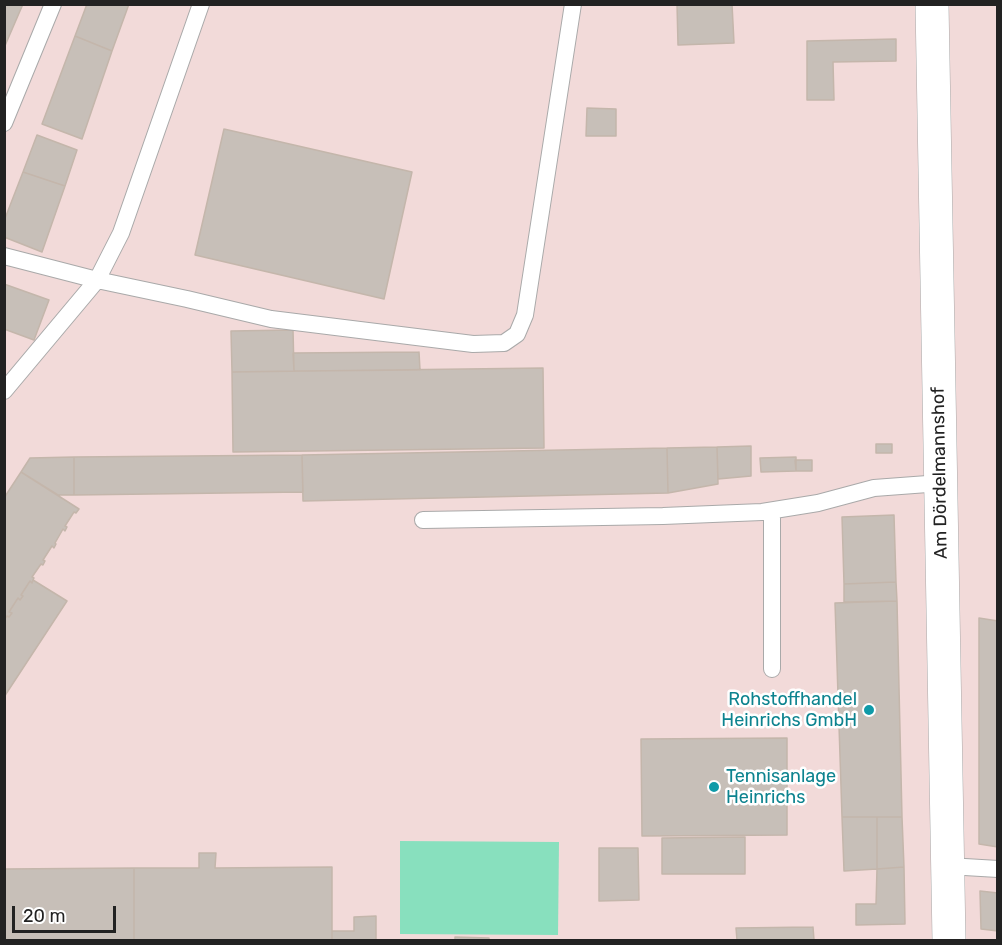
<!DOCTYPE html>
<meta charset="utf-8">
<style>
body{margin:0}
#map{position:relative;width:1002px;height:945px;overflow:hidden;background:#f2efe9;font-family:Rubik,sans-serif}
canvas{display:block}
.frame{position:absolute;inset:0;border:6px solid #222;pointer-events:none}
.scale{position:absolute;left:12px;top:906px;width:104px;height:27px;box-sizing:border-box;border:3px solid #222;border-top:0;padding-left:8px;font-size:18px;line-height:21px;white-space:nowrap;color:#222;-webkit-text-stroke:4px #fff;paint-order:stroke}
</style>
<div id="map">
<canvas width="1002" height="945"></canvas>
<div class="frame"></div>
<div class="scale">20 m</div>
</div>
<script>
const c = document.querySelector('canvas').getContext('2d');
c.lineJoin = 'round';
function fill(path, color) { c.fillStyle = color; c.fill(path, 'evenodd'); }
const toPath = rows => new Path2D(rows.map(r => 'M' + r).join(''));
function strokePath(path, color, width, dash) { c.strokeStyle = color; c.lineWidth = width; c.lineCap = dash ? 'butt' : 'round'; c.setLineDash(dash || []); c.stroke(path); }
function drawText(font, color, halo, rows, align = 'center') {
  c.font = font + ' Rubik,sans-serif'; c.lineWidth = 5; c.setLineDash([]); c.textBaseline = 'middle'; c.strokeStyle = halo; c.fillStyle = color; for (const [text, x, y, turn = 0] of rows) {
    c.save(); c.translate(x, y); c.rotate((+turn || 0) * Math.PI / 180); c.textAlign = isNaN(turn) ? turn : align; if (halo) c.strokeText(text, 0, 0); c.fillText(text, 0, 0); c.restore();
  }
}
fill(toPath([
 [5,5,997,5,997,940,5,940]
]), '#f2dad9');
fill(toPath([
 [400,841,559,842,558,935,400,934]
]), '#88e0be');
const building = toPath([
 [4,4,23,4,4,48,4,4],
 [87,4,129,4,112,51,75,36,87,4],
 [677,4,732,4,734,43,678,45,677,4],
 [75,36,112,51,82,139,42,124,75,36],
 [896,39,896,61,833,62,834,100,807,100,807,41,896,39],
 [587,108,616,109,616,136,586,136,587,108],
 [224,129,412,172,384,299,195,255,224,129],
 [37,135,77,150,65,186,23,172,37,135],
 [23,172,65,186,42,252,4,237,4,221,23,172],
 [4,284,49,300,34,340,4,329,4,284],
 [293,330,294,371,232,372,231,331,293,330],
 [419,352,420,370,294,371,293,353,419,352],
 [543,368,544,448,233,452,232,372,543,368],
 [876,444,892,444,892,453,876,453,876,444],
 [751,446,751,476,718,479,717,447,751,446],
 [717,447,718,484,668,493,667,448,717,447],
 [667,448,668,493,303,501,302,455,667,448],
 [302,455,303,492,74,495,74,457,302,455],
 [74,457,74,495,58,495,21,472,30,458,74,457],
 [796,457,796,471,761,472,760,458,796,457],
 [795,460,812,460,812,471,796,471,795,460],
 [21,472,79,509,76,513,74,512,65,526,67,527,65,531,63,529,55,543,56,544,54,548,52,546,43,560,45,561,43,565,41,564,32,577,34,578,33,580,32,583,30,581,21,595,23,596,20,600,18,598,9,612,12,613,9,617,7,616,4,620,4,498,21,472],
 [894,515,896,582,844,584,842,517,894,515],
 [33,580,67,601,4,697,4,620,7,616,9,617,12,613,9,612,18,598,20,600,23,596,21,595,30,581,32,583,33,580],
 [896,582,897,601,844,602,844,584,896,582],
 [897,601,902,817,842,817,835,603,897,601],
 [979,618,998,621,998,847,979,844,979,618],
 [787,738,787,835,642,836,641,739,787,738],
 [842,817,877,817,877,869,844,871,842,817],
 [877,817,902,817,904,867,877,869,877,817],
 [745,837,745,874,662,874,662,838,745,837],
 [599,848,638,848,639,900,599,901,599,848],
 [199,853,216,853,215,868,332,867,332,940,134,940,134,868,199,868,199,853],
 [904,867,905,924,856,925,856,904,876,904,877,869,904,867],
 [134,868,134,940,4,940,4,869,134,868],
 [980,891,998,893,998,931,981,929,980,891],
 [376,916,376,940,332,940,332,931,354,931,354,917,376,916],
 [813,927,814,940,737,940,736,928,813,927],
 [455,937,489,938,489,940,455,940,455,937]
]);
fill(building, '#c7bfb8');
strokePath(building, '#c4b6ab', 1.5);
const lane = toPath([
 [4,123,53,4],
 [4,256,97,280,187,299,271,319,473,344,504,343,517,334,525,315,573,4],
 [4,391,97,280,121,233,201,4],
 [772,511,772,669],
 [423,520,663,516,762,512,818,503,874,488,941,483],
 [948,866,998,869]
]);
const street = toPath([
 [932,4,949,940]
]);
strokePath(lane, '#a9a9a9', 18);
strokePath(street, '#a9a9a9', 34);
strokePath(lane, '#fff', 16);
strokePath(street, '#fff', 33);
for (const [x, y, r, color] of [
 [869,710,6,"#0f9aa8"],
 [714,787,6,"#0f9aa8"]
]) { const dot = new Path2D(); dot.arc(x, y, r, 0, 2 * Math.PI); c.fillStyle = color; c.fill(dot); strokePath(dot, '#fff', 2); }
drawText('18px', '#222', '#fff', [
 ["Am Dördelmannshof",940,473,-91]
]);
drawText('18px', '#0d838f', '#fff', [
 ["Rohstoffhandel",857,700],
 ["Heinrichs GmbH",857,721],
 ["Tennisanlage",726,777,"left"],
 ["Heinrichs",726,798,"left"]
], 'right');
</script>
